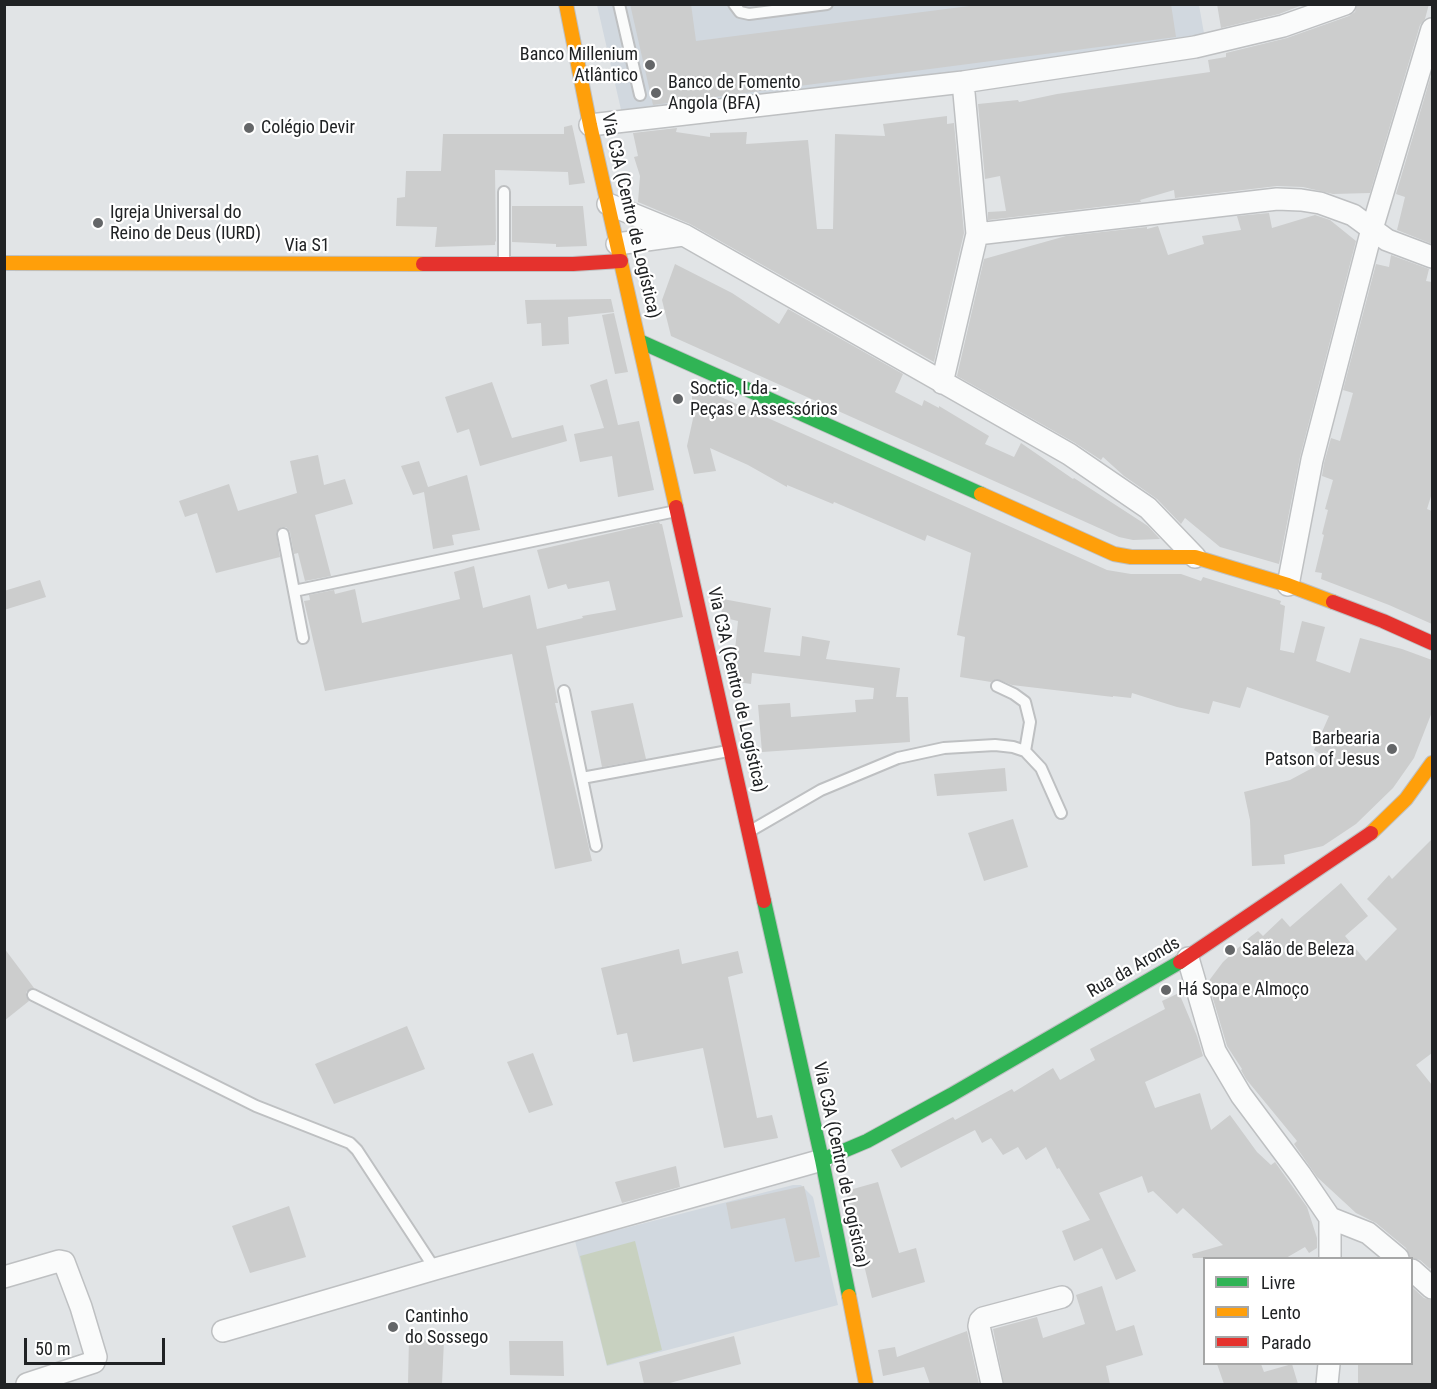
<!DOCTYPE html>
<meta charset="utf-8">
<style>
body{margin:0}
#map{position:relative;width:1437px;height:1389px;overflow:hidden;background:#e1e4e6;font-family:"Roboto Condensed",sans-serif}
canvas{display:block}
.frame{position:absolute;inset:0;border:6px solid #202224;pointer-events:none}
.legend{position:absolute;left:1203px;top:1257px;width:210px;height:108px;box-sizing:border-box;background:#fff;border:2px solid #a6a7a7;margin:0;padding:8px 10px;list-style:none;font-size:18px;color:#202224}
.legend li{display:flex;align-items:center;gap:12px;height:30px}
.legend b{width:30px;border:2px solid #a6a7a7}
.scale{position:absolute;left:24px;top:1338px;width:141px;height:27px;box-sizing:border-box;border:3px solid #202224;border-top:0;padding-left:8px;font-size:18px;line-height:21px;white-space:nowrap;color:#202224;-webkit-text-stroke:4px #fff;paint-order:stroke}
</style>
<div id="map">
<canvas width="1437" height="1389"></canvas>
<div class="frame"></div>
<ul class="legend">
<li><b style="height:8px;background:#30b455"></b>Livre</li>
<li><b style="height:8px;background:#ff9f0a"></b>Lento</li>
<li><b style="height:8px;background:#e5322d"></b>Parado</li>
</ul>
<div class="scale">50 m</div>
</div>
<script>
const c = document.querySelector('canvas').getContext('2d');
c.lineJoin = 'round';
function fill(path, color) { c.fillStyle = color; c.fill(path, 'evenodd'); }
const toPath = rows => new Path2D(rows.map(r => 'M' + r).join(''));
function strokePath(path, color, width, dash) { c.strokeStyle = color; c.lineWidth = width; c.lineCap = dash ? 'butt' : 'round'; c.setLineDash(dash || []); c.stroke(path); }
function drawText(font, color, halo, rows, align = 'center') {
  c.font = font + ' "Roboto Condensed",sans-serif'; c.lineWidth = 4.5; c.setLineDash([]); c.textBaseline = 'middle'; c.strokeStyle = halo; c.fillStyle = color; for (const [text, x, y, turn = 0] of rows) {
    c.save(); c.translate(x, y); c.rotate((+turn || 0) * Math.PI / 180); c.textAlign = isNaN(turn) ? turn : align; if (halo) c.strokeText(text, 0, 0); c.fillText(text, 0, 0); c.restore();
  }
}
fill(toPath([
 [597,5,1199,5,1205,39,622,114],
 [793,1185,801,1185,813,1197,838,1305,607,1366,575,1241]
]), '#d1d8df');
fill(toPath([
 [635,1241,662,1350,607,1365,580,1256]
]), '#c8d1c0');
fill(toPath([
 [630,4,691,4,696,41,985,4,1171,4,1176,37,653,105],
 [1217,4,1305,4,1279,14,1221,28],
 [1357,4,1429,4,1425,19,1420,25,1370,193,1333,194,1303,187,1277,186,1175,198,1174,190,1140,200,1141,202,988,220,988,212,1006,211,1000,176,985,179,978,104,1018,100,1019,102,1057,94,1210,72,1208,60,1226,57,1226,53,1287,38,1349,16,1355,12],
 [1432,72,1432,244,1397,230,1405,197,1396,194],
 [947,116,947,124,954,123,964,233,934,362,690,224,638,202,640,176,634,157,638,156,633,133,677,128,676,132,710,137,710,133,747,132,746,144,808,140,817,229,833,229,835,134,885,136,883,124],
 [572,125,585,183,569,185,568,172,495,170,496,242,495,241,495,245,435,247,437,227,396,226,397,198,405,197,406,171,441,171,443,134,564,134,564,127],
 [512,206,583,206,587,246,556,247,556,244,512,242],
 [1269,213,1272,228,1315,215,1330,220,1356,241,1300,457,1279,564,1220,547,1185,518,1181,524,1157,499,1124,476,1103,457,1101,460,1075,443,957,376,984,259,1066,236,1147,227,1147,229,1158,226,1168,255,1204,244,1202,236,1241,230,1237,216],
 [1391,255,1429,269,1426,281,1432,282,1432,493,1427,509,1432,511,1432,624,1389,605,1321,579,1322,573,1315,572,1324,535,1322,534,1328,510,1325,509,1333,480,1322,476,1324,463,1331,438,1340,441,1353,393,1343,390,1376,264,1389,267],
 [675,264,732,293,779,324,788,309,903,374,895,392,922,406,924,400,939,408,939,406,989,436,985,444,1014,457,1021,443,1073,479,1074,478,1148,526,1160,539,1133,540,1119,537,671,336,662,300],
 [611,299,614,312,568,317,569,344,542,346,541,323,527,324,525,300],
 [614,313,628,372,615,374,602,315],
 [607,379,618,425,639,421,654,490,618,497,612,456,580,462,574,434,604,428,590,385],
 [492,382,512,438,563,425,567,441,480,466,469,429,457,433,445,397],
 [692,384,1107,570,1131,574,1181,574,1201,581,1203,577,1281,601,1280,604,1285,606,1280,650,1294,653,1302,621,1325,627,1316,661,1350,673,1360,638,1402,649,1432,660,1432,712,1414,758,1393,788,1356,824,1323,846,1284,855,1285,864,1252,866,1250,820,1244,792,1290,780,1329,759,1314,750,1329,716,1247,687,1240,708,1213,701,1209,714,1177,707,1132,693,1131,698,1113,696,1113,697,1012,685,997,679,991,682,960,677,965,637,957,635,971,553,927,535,925,541,834,502,833,504,787,485,787,487,748,465,710,448,716,471,694,474,687,446,696,405,692,403],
 [318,455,324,485,345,479,353,504,315,515,331,576,305,581,298,553,294,554,290,532,286,527,282,527,276,532,280,557,216,573,197,513,185,517,179,501,229,484,238,511,297,493,290,461],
 [419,461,428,487,467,475,480,530,452,535,454,545,433,549,424,492,413,495,401,466],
 [659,522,660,524,662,524,683,617,546,646,558,703,555,703,592,861,555,869,512,654,325,691,304,601,310,600,309,595,334,590,335,594,355,589,362,623,460,599,454,572,474,566,483,608,530,595,537,629,583,618,582,616,616,610,609,581,568,589,566,584,548,589,537,550],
 [40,580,46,597,4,610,4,591],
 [723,599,771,608,764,652,800,656,802,636,830,641,826,659,900,668,896,697,908,697,910,742,762,752,758,705,790,703,791,717,856,712,855,700,873,699,874,688,752,673,751,684,737,682,737,670,733,669,738,621,721,617],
 [633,703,646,759,602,767,591,711],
 [1005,768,1007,791,937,796,934,774],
 [1013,819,1028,867,984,881,968,833],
 [1432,839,1432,1053,1416,1065,1432,1085,1432,1266,1430,1269,1420,1260,1410,1258,1406,1248,1376,1223,1356,1213,1317,1177,1294,1144,1297,1141,1246,1079,1241,1070,1242,1069,1227,1046,1208,982,1223,962,1250,937,1258,931,1263,936,1282,918,1290,927,1341,883,1368,916,1345,936,1366,961,1397,929,1367,899,1389,875,1392,879],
 [4,948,34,988,26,992,26,996,29,1001,4,1021],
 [679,949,682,964,738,951,743,973,728,977,757,1118,772,1115,778,1138,724,1148,703,1048,633,1062,627,1033,617,1035,601,968],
 [1179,993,1197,1036,1203,1056,1145,1082,1155,1108,1200,1093,1211,1130,1230,1115,1257,1152,1271,1165,1275,1162,1307,1207,1317,1238,1317,1248,1309,1253,1305,1247,1286,1258,1193,1258,1192,1254,1223,1245,1183,1208,1177,1214,1153,1191,1148,1193,1142,1176,1099,1193,1136,1271,1116,1280,1102,1248,1074,1261,1062,1231,1090,1220,1059,1168,1057,1169,1046,1147,1026,1160,1018,1147,1003,1155,991,1138,982,1143,975,1130,901,1168,891,1150,953,1117,955,1120,1012,1089,1014,1092,1053,1068,1060,1080,1095,1060,1090,1049,1165,1009,1162,1001],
 [407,1026,425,1069,334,1104,315,1064],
 [533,1053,553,1105,529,1113,507,1062],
 [676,1166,680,1187,622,1203,615,1182],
 [878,1182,899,1253,916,1248,925,1282,872,1298,846,1191],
 [804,1186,820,1257,795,1262,785,1218,731,1229,726,1203],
 [289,1206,306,1257,250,1273,232,1226],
 [1102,1286,1116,1331,1134,1325,1143,1355,1106,1366,1110,1384,1004,1384,993,1329,1037,1317,1043,1338,1085,1324,1076,1295],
 [1412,1287,1424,1298,1432,1300,1432,1384,1358,1384,1358,1364,1412,1364],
 [967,1331,979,1384,930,1384,924,1367,883,1376,878,1350,895,1347,897,1357],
 [734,1336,741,1364,666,1384,644,1384,639,1362],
 [409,1338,444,1340,442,1384,408,1384],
 [509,1341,563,1341,564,1376,510,1375],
 [1217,1364,1261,1364,1264,1372,1292,1364,1298,1384,1224,1384]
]), '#cccdcd');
const lane = toPath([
 [619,4,640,95],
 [734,4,740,12,749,14,827,4],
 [504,261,504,192],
 [283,534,303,638],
 [294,591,676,511],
 [997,686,1014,694,1025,702,1030,722,1025,751],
 [564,691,596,846],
 [582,778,728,751],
 [752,830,821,790,898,758,944,748,995,745,1013,747,1025,751,1041,768,1061,813],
 [33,995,256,1106,350,1143,357,1150,435,1269]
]);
const street = toPath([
 [963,82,977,234],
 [590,125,963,82,1195,47,1283,26,1345,4],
 [608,204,684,235,1069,454,1148,508,1195,557],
 [617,244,683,235],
 [942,383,977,234,1277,199,1301,200,1320,203,1353,215,1387,240,1432,257],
 [1288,585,1312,460,1372,229,1432,29],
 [1188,958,1215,1051,1241,1095,1300,1174,1330,1218,1330,1258],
 [1330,1218,1368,1233,1398,1258],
 [1412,1270,1432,1288],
 [4,1277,59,1261,64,1262,81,1307,96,1357,94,1362,27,1384],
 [223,1331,435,1269,822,1160],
 [992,1384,979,1326,980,1321,983,1318,1062,1297],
 [1327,1384,1329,1364]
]);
const fast = toPath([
 [639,341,981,494],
 [764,901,822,1160,849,1296],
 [822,1160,867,1141,951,1095,1180,962]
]);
const slow = toPath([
 [566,4,590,125,676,507],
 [4,263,423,264],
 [981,494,1114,554,1131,557,1195,557,1288,585,1333,602],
 [1371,833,1406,799,1432,763],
 [849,1296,866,1384]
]);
const jam = toPath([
 [423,264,573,264,621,261],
 [676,507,764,901],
 [1333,602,1383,621,1432,643],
 [1180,962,1371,833]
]);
strokePath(lane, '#bec0c2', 14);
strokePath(street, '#bec0c2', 24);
strokePath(fast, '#bec0c2', 16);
strokePath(slow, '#bec0c2', 16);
strokePath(jam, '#bec0c2', 16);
strokePath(lane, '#fafbfb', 10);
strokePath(street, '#fafbfb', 21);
strokePath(fast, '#30b455', 14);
strokePath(slow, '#ff9f0a', 14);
strokePath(jam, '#e5322d', 14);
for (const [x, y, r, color] of [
 [650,65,6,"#646668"],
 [656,93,6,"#646668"],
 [249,128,6,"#646668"],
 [98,223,6,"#646668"],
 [678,399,6,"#646668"],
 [1392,749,6,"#646668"],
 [1230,950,6,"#646668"],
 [1166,990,6,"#646668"],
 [393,1327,6,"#646668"]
]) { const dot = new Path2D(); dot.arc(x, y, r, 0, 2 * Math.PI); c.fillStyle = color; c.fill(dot); strokePath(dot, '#fff', 2); }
drawText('18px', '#202224', '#fff', [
 ["Banco Millenium",638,55,"right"],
 ["Atlântico",638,76,"right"],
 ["Banco de Fomento",668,83],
 ["Angola (BFA)",668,104],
 ["Colégio Devir",261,128],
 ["Igreja Universal do",110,213],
 ["Reino de Deus (IURD)",110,234],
 ["Soctic, Lda -",690,389],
 ["Peças e Assessórios",690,410],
 ["Barbearia",1380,739,"right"],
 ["Patson of Jesus",1380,760,"right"],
 ["Salão de Beleza",1242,950],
 ["Há Sopa e Almoço",1178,990],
 ["Cantinho",405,1317],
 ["do Sossego",405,1338]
], 'left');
drawText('18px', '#202224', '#fff', [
 ["Via C3A (Centro de Logística)",630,216,77],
 ["Via S1",307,246],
 ["Via C3A (Centro de Logística)",736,690,77],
 ["Rua da Aronds",1134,968,-30],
 ["Via C3A (Centro de Logística)",840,1165,78]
]);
</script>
